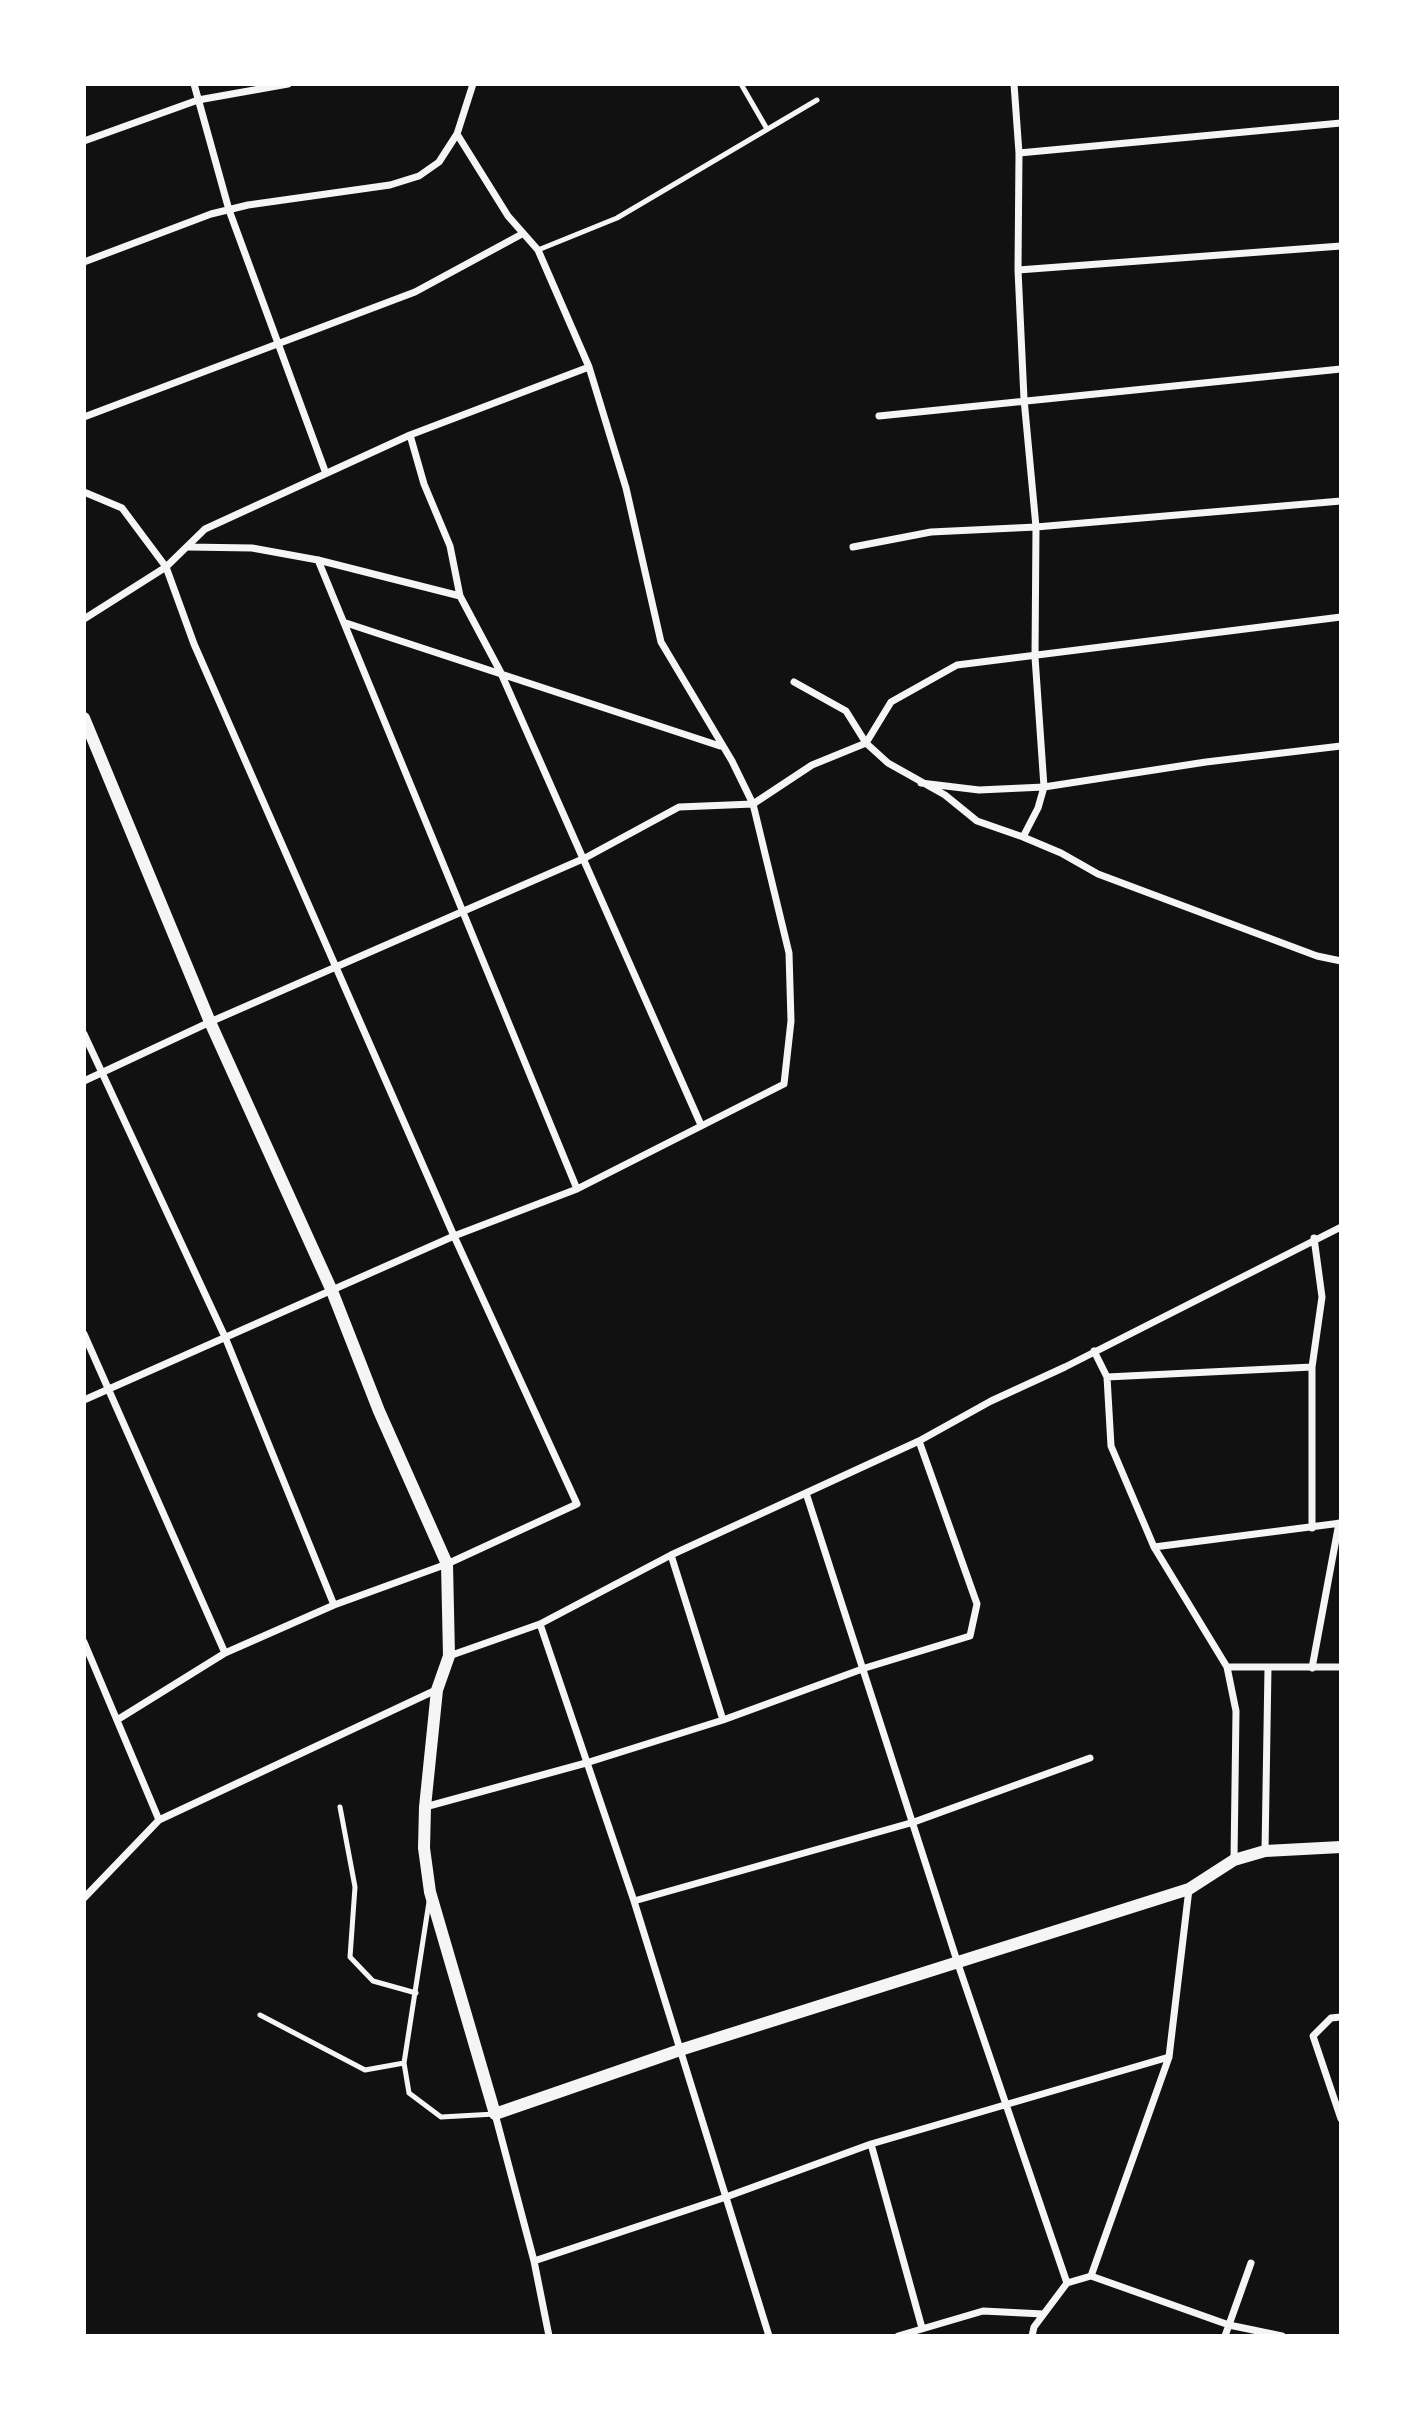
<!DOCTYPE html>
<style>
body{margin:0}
#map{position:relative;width:1425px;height:2420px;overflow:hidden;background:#111;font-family:"Roboto Condensed",sans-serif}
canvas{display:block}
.frame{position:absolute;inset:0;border:86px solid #fff;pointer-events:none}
</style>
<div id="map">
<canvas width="1425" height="2420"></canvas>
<div class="frame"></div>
</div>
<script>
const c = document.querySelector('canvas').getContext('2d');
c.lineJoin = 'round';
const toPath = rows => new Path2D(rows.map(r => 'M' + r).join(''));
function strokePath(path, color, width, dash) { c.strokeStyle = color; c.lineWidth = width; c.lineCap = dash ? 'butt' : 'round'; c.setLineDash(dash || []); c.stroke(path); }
strokePath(toPath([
 [741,84,767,129],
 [538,250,617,218,817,100],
 [340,1807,355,1887,350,1957,373,1981,416,1993],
 [429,1902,404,2063,409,2093,441,2117,495,2114],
 [260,2015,365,2070,404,2063]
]), '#f5f5f5', 5);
strokePath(toPath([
 [194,84,229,210,325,471],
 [1014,84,1019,153,1018,270,1024,399,1036,527,1035,657,1044,787,1038,808,1023,837,1061,853,1098,874,1317,956,1341,961],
 [84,141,198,100,288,84],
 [1019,153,1341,123],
 [84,262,211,214,248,205,390,185,419,176,439,162,457,134,473,84],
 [1018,270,1341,246],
 [879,416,1341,369],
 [84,417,415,292,522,234],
 [410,435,424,484,450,546,460,596,500,671,701,1125],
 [84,492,122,508,166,567,194,644,454,1236,577,1504,447,1564,334,1605,225,1653,117,1720],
 [188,547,252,548,318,560,460,596],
 [853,547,931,532,1036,527,1341,501],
 [318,560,577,1189],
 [84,619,166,567,205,529,410,435,589,367],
 [346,623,720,746],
 [794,682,846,711,866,743,888,763,945,795,977,821,1023,837],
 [921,783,979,790,1044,787,1206,762,1341,746],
 [84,1034,225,1337,334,1605],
 [84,1081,210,1022,585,858,679,807,753,804,812,765,866,743,891,702,957,665,1341,617],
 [84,1334,225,1653],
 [1094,1351,1107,1377,1111,1446,1154,1547,1227,1667,1236,1711,1234,1860],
 [1107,1377,1312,1367],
 [84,1400,454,1236,577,1189,784,1084,791,1021,789,953,753,804,732,761,661,642,626,488,589,367,538,250,508,216,457,134],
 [806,1493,958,1964,1067,2283,1091,2276,1229,2325,1282,2336],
 [1312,1528,1312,1367,1322,1297,1314,1238],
 [1154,1547,1341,1523],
 [671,1555,723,1720],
 [540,1624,634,1901,769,2336],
 [84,1642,159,1820],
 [449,1656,540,1624,671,1555,919,1441,991,1401,1065,1367,1341,1227],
 [1227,1667,1341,1667],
 [1312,1668,1339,1523],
 [425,1807,586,1763,723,1720,865,1668,970,1636,977,1604,919,1441],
 [1265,1851,1268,1668],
 [84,1898,159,1820,436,1690],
 [634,1901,914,1822,1090,1758],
 [1341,2017,1331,2018,1313,2036,1341,2119],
 [495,2114,534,2261,549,2336],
 [871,2144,922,2328],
 [534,2261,726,2197,871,2144,1169,2057],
 [1091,2276,1169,2057,1189,1889],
 [898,2336,983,2311,1043,2314],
 [1032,2336,1034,2327,1067,2283],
 [1225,2336,1251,2263]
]), '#f5f5f5', 7);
strokePath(toPath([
 [84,718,210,1022,332,1291,379,1411,447,1564,449,1656,437,1690,425,1807,424,1848,430,1892,495,2114,680,2050,1189,1889,1234,1860,1265,1851,1341,1847]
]), '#f5f5f5', 12);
</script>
